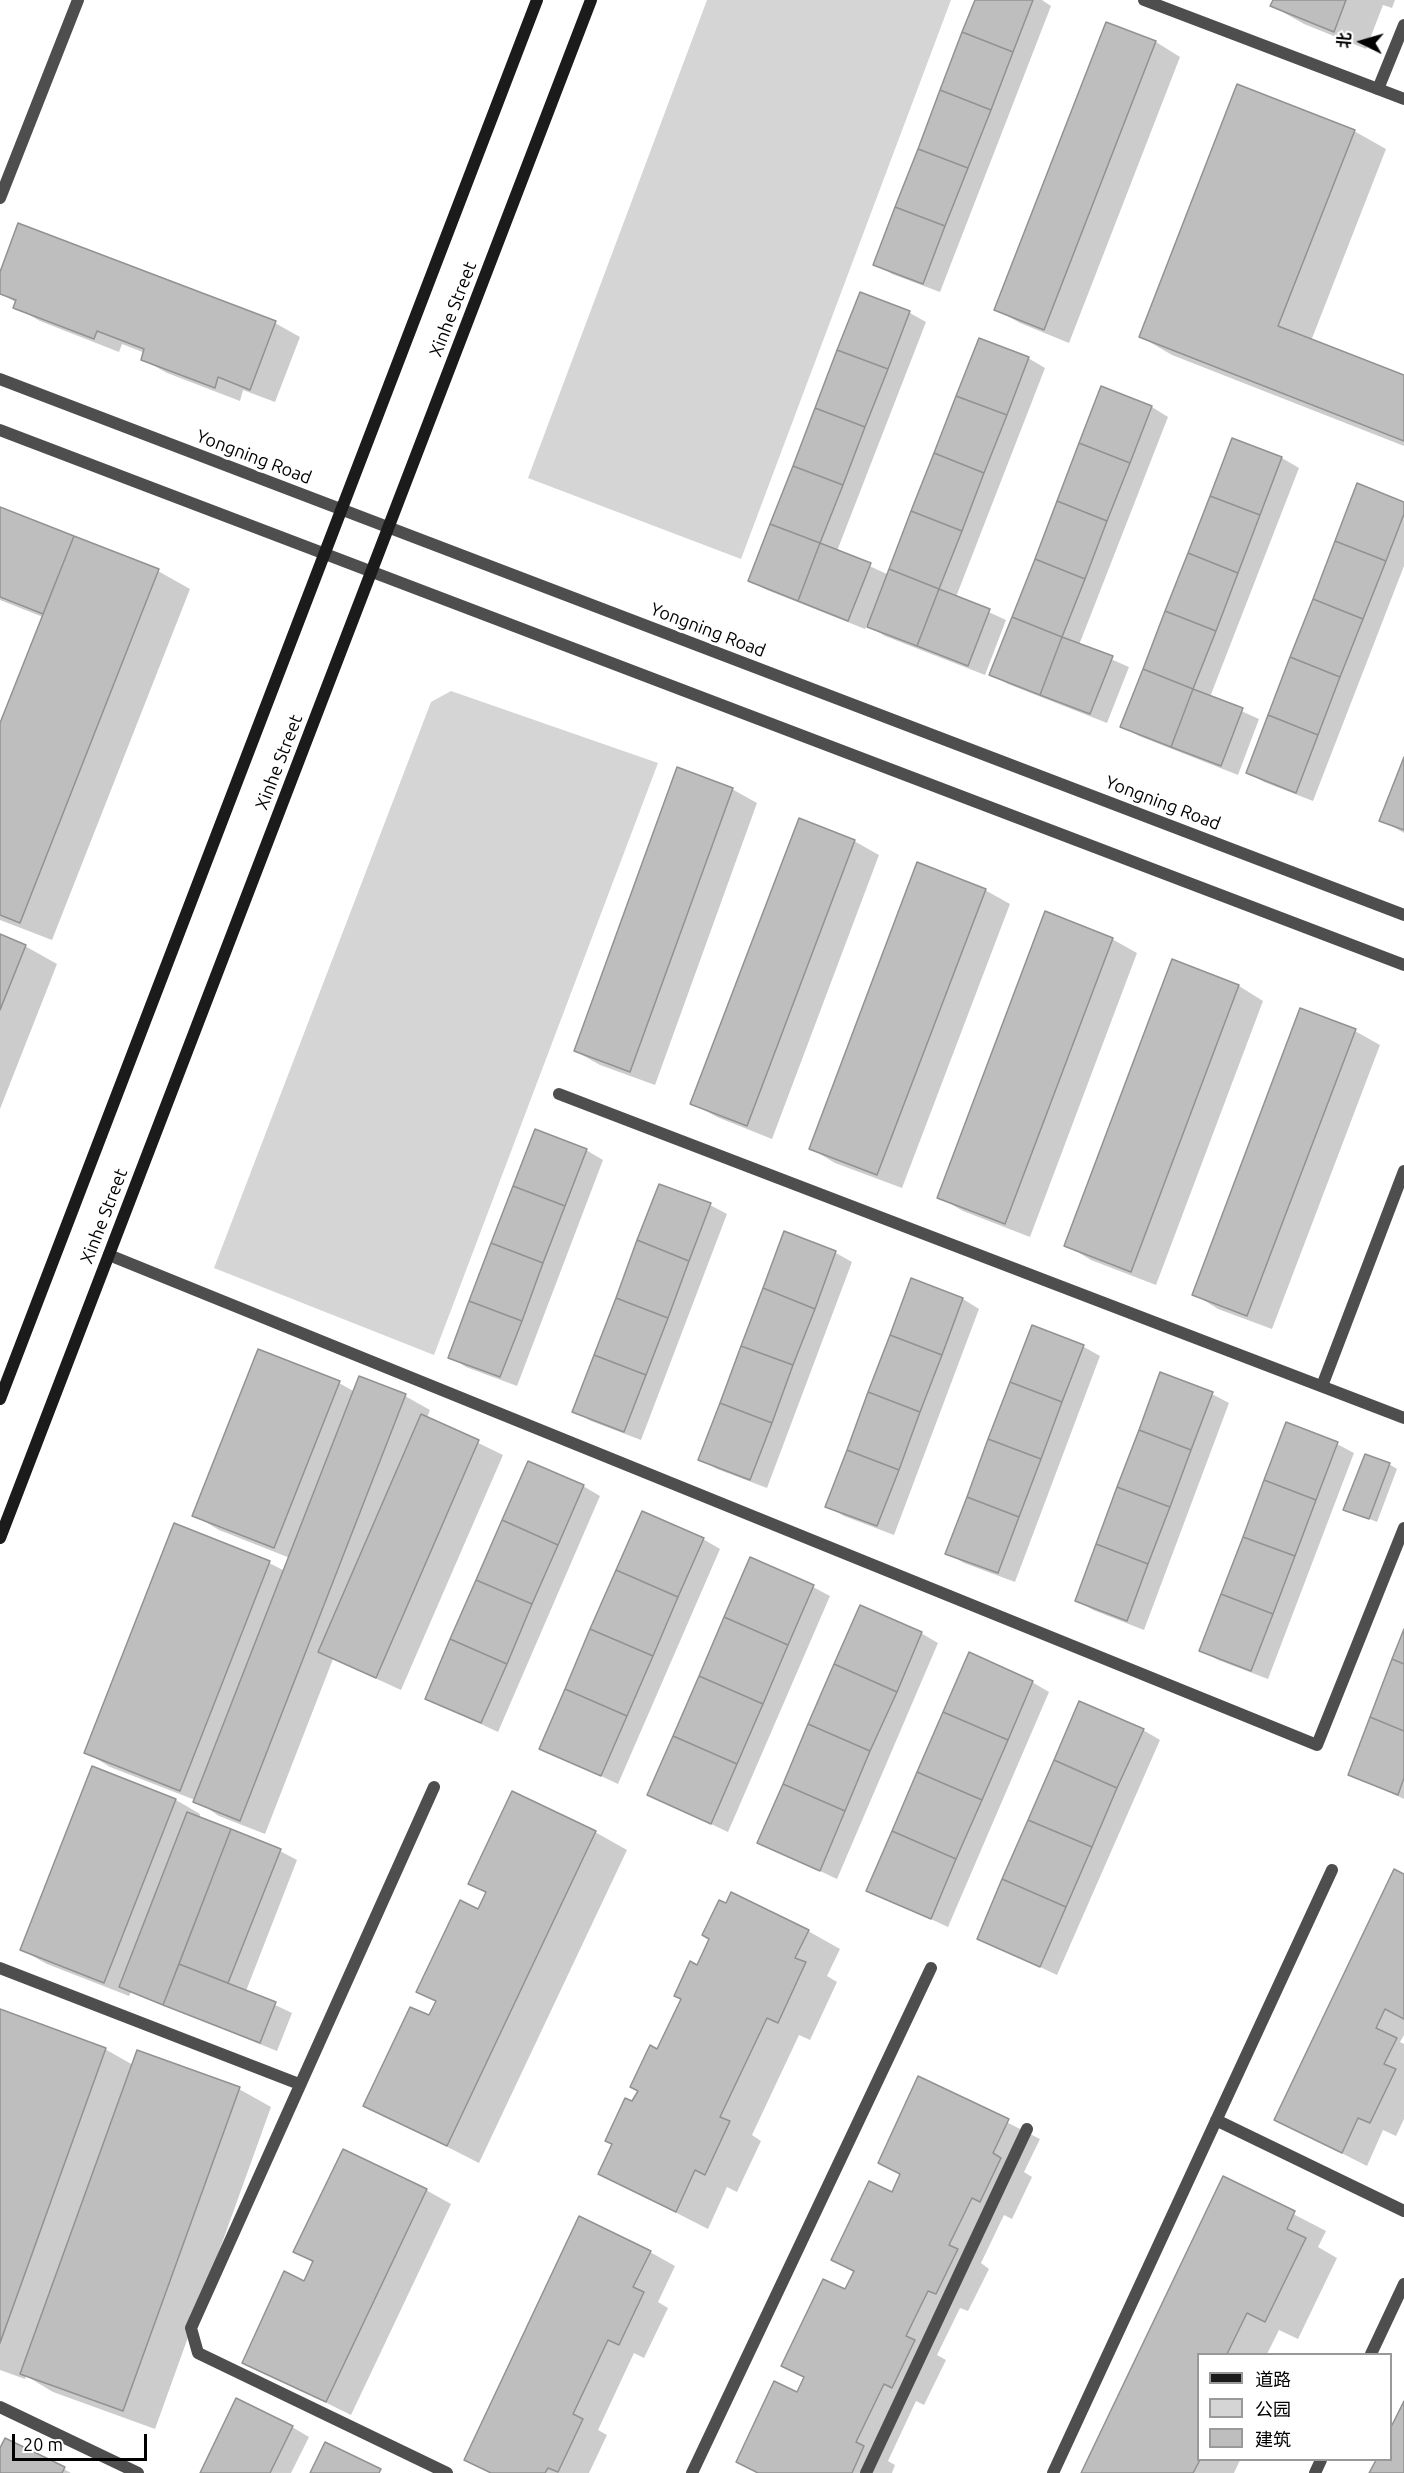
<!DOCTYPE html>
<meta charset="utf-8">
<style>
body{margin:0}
#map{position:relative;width:1404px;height:2473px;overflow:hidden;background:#fff;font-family:Ubuntu,"Noto Sans SC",sans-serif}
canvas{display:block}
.legend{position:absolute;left:1197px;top:2353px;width:195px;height:108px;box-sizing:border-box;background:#fff;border:2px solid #999;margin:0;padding:8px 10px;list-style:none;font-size:18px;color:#000}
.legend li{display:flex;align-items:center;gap:12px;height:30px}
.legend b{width:30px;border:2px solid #999}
.north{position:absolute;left:1332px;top:12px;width:60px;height:60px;-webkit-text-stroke:4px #fff;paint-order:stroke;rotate:275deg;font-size:16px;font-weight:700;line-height:24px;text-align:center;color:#000}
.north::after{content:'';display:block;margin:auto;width:21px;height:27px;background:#000;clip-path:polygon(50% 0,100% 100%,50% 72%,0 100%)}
.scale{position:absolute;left:12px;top:2434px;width:135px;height:27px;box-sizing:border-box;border:3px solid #000;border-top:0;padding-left:8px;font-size:18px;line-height:21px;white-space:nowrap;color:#000;-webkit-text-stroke:4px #fff;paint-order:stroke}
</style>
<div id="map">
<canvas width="1404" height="2473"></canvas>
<ul class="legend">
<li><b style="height:8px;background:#1b1b1b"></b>道路</li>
<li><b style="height:16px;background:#d5d5d5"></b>公园</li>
<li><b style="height:16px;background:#bebebe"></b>建筑</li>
</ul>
<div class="north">北</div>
<div class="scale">20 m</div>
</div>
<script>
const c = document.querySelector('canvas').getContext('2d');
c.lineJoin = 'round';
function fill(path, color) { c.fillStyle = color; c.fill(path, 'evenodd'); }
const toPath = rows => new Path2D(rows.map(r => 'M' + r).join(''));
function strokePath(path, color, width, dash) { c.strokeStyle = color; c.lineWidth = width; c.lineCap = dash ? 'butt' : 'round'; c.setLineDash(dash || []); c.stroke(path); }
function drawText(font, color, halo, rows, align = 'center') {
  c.font = font + ' Ubuntu,sans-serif'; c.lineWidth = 6; c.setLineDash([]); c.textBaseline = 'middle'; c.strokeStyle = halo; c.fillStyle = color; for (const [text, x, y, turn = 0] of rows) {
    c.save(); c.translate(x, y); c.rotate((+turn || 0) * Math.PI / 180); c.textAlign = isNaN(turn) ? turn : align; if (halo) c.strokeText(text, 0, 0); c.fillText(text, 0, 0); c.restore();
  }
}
fill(toPath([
 [707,0,951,0,741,559,528,478],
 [451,691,658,763,434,1355,214,1268,431,702]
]), '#d5d5d5');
fill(toPath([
 [976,0,1042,0,1051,6,940,292,892,274,875,264],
 [1274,0,1395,0,1392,8,1383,5,1366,49,1304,24,1272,6],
 [1106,24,1156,42,1180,57,1069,343,1020,323,995,309],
 [1354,131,1386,149,1311,341,1404,377,1404,446,1172,355,1141,337],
 [0,277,275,323,300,337,275,402,243,390,240,401,167,373,142,359,145,353,122,344,119,352,40,321,15,307,17,303,0,293],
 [860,294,910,313,926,322,837,551,889,575,1028,358,1045,368,956,597,1006,620,985,675,885,636,867,625,865,629,767,590,750,581],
 [1152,407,1168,417,1079,645,1129,667,1107,723,1008,684,991,674],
 [1233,440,1282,458,1299,468,1210,697,1259,719,1238,775,1139,736,1122,726],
 [1404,503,1404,566,1313,801,1264,782,1248,773],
 [0,508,158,571,190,589,52,940,0,920,0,727,43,617,0,600],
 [1404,762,1404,833,1381,820],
 [732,789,757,803,655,1085,600,1065,575,1051],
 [854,841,879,855,772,1139,717,1117,692,1103],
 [985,890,1010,904,902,1188,835,1163,810,1148],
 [0,936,25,946,57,964,0,1109],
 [1112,939,1137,953,1030,1237,963,1211,939,1197],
 [1173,961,1239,986,1263,1001,1156,1285,1091,1260,1066,1245],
 [1355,1031,1380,1045,1272,1329,1218,1309,1194,1294],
 [586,1150,603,1160,517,1386,466,1367,450,1357],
 [710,1205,727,1214,641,1440,591,1421,574,1411],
 [785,1233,836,1253,852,1262,767,1488,717,1469,700,1459],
 [963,1299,979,1309,894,1535,844,1516,827,1506],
 [1033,1327,1084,1347,1100,1356,1015,1582,964,1563,947,1553],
 [339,1383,355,1392,405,1396,430,1410,427,1418,503,1455,401,1690,333,1659,265,1834,219,1816,195,1800,110,1767,86,1752,269,1563,285,1571,290,1558,219,1530,194,1515],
 [1212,1394,1229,1403,1144,1630,1093,1610,1076,1600],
 [1337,1444,1354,1453,1268,1679,1218,1660,1201,1650],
 [1389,1464,1397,1469,1377,1522,1345,1509],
 [583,1486,600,1496,498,1732,427,1699],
 [703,1539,720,1549,618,1784,541,1748],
 [813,1587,830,1596,728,1832,649,1795],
 [921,1633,938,1643,837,1879,759,1842],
 [1404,1633,1404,1799,1350,1774],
 [1032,1682,1049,1692,948,1927,868,1890],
 [1143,1730,1160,1740,1057,1975,979,1938],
 [93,1768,176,1800,200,1814,199,1819,280,1851,297,1860,246,1991,292,2013,277,2051,131,1992,129,1996,47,1964,22,1950],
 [595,1832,627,1850,479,2163,365,2105,430,2017,437,2002,418,1992,479,1911,487,1893,470,1883],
 [1404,1876,1404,2035,1400,2042,1404,2044,1404,2119,1396,2136,1383,2130,1367,2166,1276,2120],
 [808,1931,840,1949,827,1976,837,1982,810,2040,799,2035,752,2135,761,2141,737,2192,727,2187,708,2229,600,2174,698,1967],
 [0,2011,105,2049,133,2065,239,2089,271,2107,155,2429,53,2392,26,2376,25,2379,0,2370],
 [919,2078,1040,2139,1024,2172,1032,2177,1012,2219,1004,2215,981,2263,989,2269,968,2311,960,2308,937,2355,946,2360,924,2405,916,2401,888,2461,895,2465,892,2473,757,2473,738,2461,798,2394,805,2378,783,2366,846,2291,855,2273,833,2260,893,2194,901,2176],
 [1224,2178,1326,2231,1318,2247,1337,2258,1298,2339,1279,2330,1267,2354,1198,2354,1198,2460,1240,2460,1234,2473,1082,2473],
 [426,2190,451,2204,351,2415,244,2362,305,2283,314,2263,295,2252],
 [650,2252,675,2266,658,2302,668,2308,644,2358,634,2353,598,2430,607,2435,589,2473,490,2473,466,2459],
 [292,2427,309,2437,291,2473,202,2473],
 [0,2452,64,2469,71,2473,0,2473]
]), '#0003');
const building = toPath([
 [975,0,1033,0,1013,52,962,32,975,0],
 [1273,0,1346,0,1334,32,1270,6,1273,0],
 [1106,22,1156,41,1044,330,994,310,1106,22],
 [962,32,1013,52,991,110,940,90,962,32],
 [1237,84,1355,130,1278,326,1404,375,1404,441,1139,337,1237,84],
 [940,90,991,110,968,168,918,149,940,90],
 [918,149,968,168,945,226,895,207,918,149],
 [895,207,945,226,923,284,873,265,895,207],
 [18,223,276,321,250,390,218,377,215,388,141,360,144,349,97,331,94,339,13,308,16,300,0,294,0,272,18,223],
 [860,292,910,311,888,369,837,350,860,292],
 [979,338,1029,357,1007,415,956,396,979,338],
 [837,350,888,369,865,427,815,408,837,350],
 [1101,386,1152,406,1130,463,1079,443,1101,386],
 [956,396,1007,415,984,473,934,453,956,396],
 [815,408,865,427,843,485,793,466,815,408],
 [1232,438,1282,457,1260,515,1210,496,1232,438],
 [1079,443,1130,463,1107,521,1057,501,1079,443],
 [934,453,984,473,962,531,911,511,934,453],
 [793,466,843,485,820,543,770,524,793,466],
 [1357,483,1404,502,1404,514,1386,561,1335,541,1357,483],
 [1210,496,1260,515,1238,573,1188,553,1210,496],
 [1057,501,1107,521,1085,579,1035,559,1057,501],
 [0,507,74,536,43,614,0,597,0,507],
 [911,511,962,531,939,589,889,569,911,511],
 [770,524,820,543,798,601,748,581,770,524],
 [74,536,159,569,20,923,0,915,0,723,74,536],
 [1335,541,1386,561,1363,619,1313,599,1335,541],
 [820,543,871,563,848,621,798,601,820,543],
 [1188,553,1238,573,1216,631,1165,611,1188,553],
 [1035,559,1085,579,1062,637,1012,617,1035,559],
 [889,569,939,589,917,646,867,627,889,569],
 [939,589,990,609,968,666,917,646,939,589],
 [1313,599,1363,619,1340,677,1290,657,1313,599],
 [1165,611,1216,631,1193,689,1143,669,1165,611],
 [1012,617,1062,637,1040,695,989,675,1012,617],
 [1062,637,1113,656,1090,714,1040,695,1062,637],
 [1290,657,1340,677,1318,735,1268,715,1290,657],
 [1143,669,1193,689,1171,747,1120,727,1143,669],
 [1193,689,1243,708,1221,766,1171,747,1193,689],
 [1268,715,1318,735,1296,793,1246,773,1268,715],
 [1404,757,1404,830,1379,821,1404,757],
 [677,767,733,788,630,1072,574,1051,677,767],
 [799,818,855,840,747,1126,690,1104,799,818],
 [917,862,986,889,877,1175,809,1149,917,862],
 [1045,911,1113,938,1005,1224,937,1198,1045,911],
 [0,934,26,945,0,1010,0,934],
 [1172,959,1239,985,1131,1272,1064,1246,1172,959],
 [1300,1008,1356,1029,1247,1316,1192,1295,1300,1008],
 [535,1129,587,1149,565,1206,513,1186,535,1129],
 [659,1184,711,1203,689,1261,637,1240,659,1184],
 [513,1186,565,1206,543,1263,491,1243,513,1186],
 [784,1231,836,1251,815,1309,763,1288,784,1231],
 [637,1240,689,1261,668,1318,616,1298,637,1240],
 [491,1243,543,1263,522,1321,469,1301,491,1243],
 [911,1278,963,1298,942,1355,890,1335,911,1278],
 [763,1288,815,1309,793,1365,741,1346,763,1288],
 [616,1298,668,1318,646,1375,594,1355,616,1298],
 [469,1301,522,1321,500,1377,448,1358,469,1301],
 [1032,1325,1084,1345,1062,1402,1010,1382,1032,1325],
 [890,1335,942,1355,920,1412,868,1392,890,1335],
 [741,1346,793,1365,772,1423,720,1403,741,1346],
 [258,1349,340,1381,274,1548,192,1516,258,1349],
 [594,1355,646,1375,624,1432,572,1412,594,1355],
 [1160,1372,1213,1392,1191,1450,1139,1430,1160,1372],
 [359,1376,406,1394,240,1821,193,1802,359,1376],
 [1010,1382,1062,1402,1041,1459,988,1439,1010,1382],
 [868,1392,920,1412,899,1470,847,1450,868,1392],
 [720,1403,772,1423,750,1480,698,1460,720,1403],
 [421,1414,479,1440,376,1678,318,1652,421,1414],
 [1286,1422,1338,1442,1316,1500,1264,1480,1286,1422],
 [1139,1430,1191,1450,1170,1507,1117,1487,1139,1430],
 [988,1439,1041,1459,1019,1517,967,1497,988,1439],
 [847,1450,899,1470,877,1526,825,1507,847,1450],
 [1365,1454,1390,1463,1369,1519,1343,1510,1365,1454],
 [528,1461,584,1485,558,1545,502,1520,528,1461],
 [1264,1480,1316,1500,1295,1556,1243,1537,1264,1480],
 [1117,1487,1170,1507,1148,1564,1096,1544,1117,1487],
 [967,1497,1019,1517,998,1573,945,1554,967,1497],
 [642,1511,704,1538,678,1597,616,1570,642,1511],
 [502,1520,558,1545,532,1604,476,1580,502,1520],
 [174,1523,270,1561,180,1791,84,1753,174,1523],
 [1243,1537,1295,1556,1273,1614,1221,1594,1243,1537],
 [1096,1544,1148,1564,1127,1621,1075,1601,1096,1544],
 [750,1557,814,1585,788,1645,724,1617,750,1557],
 [616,1570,678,1597,653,1656,590,1629,616,1570],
 [476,1580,532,1604,507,1664,450,1639,476,1580],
 [1221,1594,1273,1614,1251,1671,1199,1651,1221,1594],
 [860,1605,922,1632,897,1692,834,1664,860,1605],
 [724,1617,788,1645,763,1704,699,1676,724,1617],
 [590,1629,653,1656,627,1716,565,1689,590,1629],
 [1404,1629,1404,1664,1392,1659,1404,1629],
 [450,1639,507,1664,481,1723,425,1699,450,1639],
 [969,1652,1033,1681,1008,1740,943,1712,969,1652],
 [1392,1659,1404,1664,1404,1731,1370,1717,1392,1659],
 [834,1664,897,1692,870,1751,808,1724,834,1664],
 [699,1676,763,1704,737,1764,673,1736,699,1676],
 [565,1689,627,1716,601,1776,539,1749,565,1689],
 [1079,1701,1144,1729,1117,1788,1054,1760,1079,1701],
 [943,1712,1008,1740,982,1800,917,1772,943,1712],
 [1370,1717,1404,1731,1404,1778,1398,1795,1348,1775,1370,1717],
 [808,1724,870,1751,845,1811,783,1784,808,1724],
 [673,1736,737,1764,711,1824,647,1795,673,1736],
 [1054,1760,1117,1788,1092,1847,1028,1820,1054,1760],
 [92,1766,176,1799,104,1983,20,1950,92,1766],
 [917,1772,982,1800,956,1859,892,1831,917,1772],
 [783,1784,845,1811,820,1871,757,1843,783,1784],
 [512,1791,596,1831,447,2146,363,2106,410,2007,429,2015,436,2001,416,1992,460,1900,478,1909,486,1892,468,1884,512,1791],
 [187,1812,231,1829,163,2005,119,1987,187,1812],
 [1028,1820,1092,1847,1066,1907,1002,1879,1028,1820],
 [231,1829,281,1849,228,1983,179,1964,231,1829],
 [892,1831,956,1859,931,1919,866,1891,892,1831],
 [1394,1869,1404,1874,1404,2019,1385,2009,1376,2028,1397,2038,1384,2064,1396,2069,1370,2123,1358,2118,1342,2153,1274,2120,1394,1869],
 [1002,1879,1066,1907,1040,1967,977,1939,1002,1879],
 [731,1892,809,1930,795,1958,806,1962,778,2023,767,2018,720,2117,730,2121,705,2175,695,2170,676,2212,598,2174,612,2144,605,2141,625,2098,632,2101,638,2091,630,2087,650,2045,657,2049,681,1999,674,1996,690,1961,697,1965,709,1939,702,1935,719,1900,726,1903,731,1892],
 [179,1964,276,2002,260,2043,163,2005,179,1964],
 [0,2009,106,2048,0,2343,0,2009],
 [137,2050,240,2087,123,2411,20,2374,137,2050],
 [918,2076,1009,2119,993,2153,1001,2158,980,2202,972,2198,949,2245,958,2249,936,2294,928,2291,906,2336,915,2340,892,2388,884,2384,856,2442,864,2446,852,2473,758,2473,736,2462,774,2381,797,2392,804,2377,781,2366,823,2279,845,2289,854,2271,831,2260,869,2181,892,2192,900,2174,878,2163,918,2076],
 [343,2149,427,2189,326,2402,242,2363,284,2271,304,2281,313,2261,293,2252,343,2149],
 [1223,2176,1295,2211,1287,2229,1306,2238,1265,2322,1247,2313,1227,2354,1198,2354,1200,2460,1193,2473,1081,2473,1223,2176],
 [579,2216,651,2251,633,2287,644,2292,619,2345,608,2340,573,2414,583,2419,558,2472,548,2468,545,2473,491,2473,464,2460,579,2216],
 [236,2398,293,2426,270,2473,200,2473,236,2398],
 [1404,2401,1404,2473,1369,2473,1376,2460,1390,2460,1390,2429,1404,2401],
 [5,2438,65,2467,62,2473,0,2473,0,2448,5,2438],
 [325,2442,381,2469,379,2473,310,2473,325,2442]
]);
fill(building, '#bebebe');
strokePath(building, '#929292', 1.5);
strokePath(toPath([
 [1378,89,1404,25],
 [434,1787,191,2328,198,2353,447,2473],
 [0,1968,299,2084],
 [1216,2120,1404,2211],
 [1371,2354,1404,2284],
 [692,2473,931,1968],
 [866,2473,1027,2129],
 [1053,2473,1332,1870],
 [1315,2473,1321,2460]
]), '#4e4e4e', 12);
strokePath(toPath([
 [1144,0,1404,99],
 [0,198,78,0],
 [559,1094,1404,1418],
 [109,1255,1317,1745,1404,1528],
 [1322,1386,1404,1171],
 [0,2407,138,2473]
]), '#4e4e4e', 12);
strokePath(toPath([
 [0,379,1404,915],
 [0,430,1404,965]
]), '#4e4e4e', 12);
strokePath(toPath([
 [0,1399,537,0],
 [0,1538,591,0]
]), '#1b1b1b', 12);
drawText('18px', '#000', '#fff', [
 ["Xinhe Street",453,309,-69],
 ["Yongning Road",254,457,21],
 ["Yongning Road",708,630,21],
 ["Xinhe Street",279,762,-69],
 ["Yongning Road",1163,803,21],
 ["Xinhe Street",104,1216,-69]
]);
</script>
